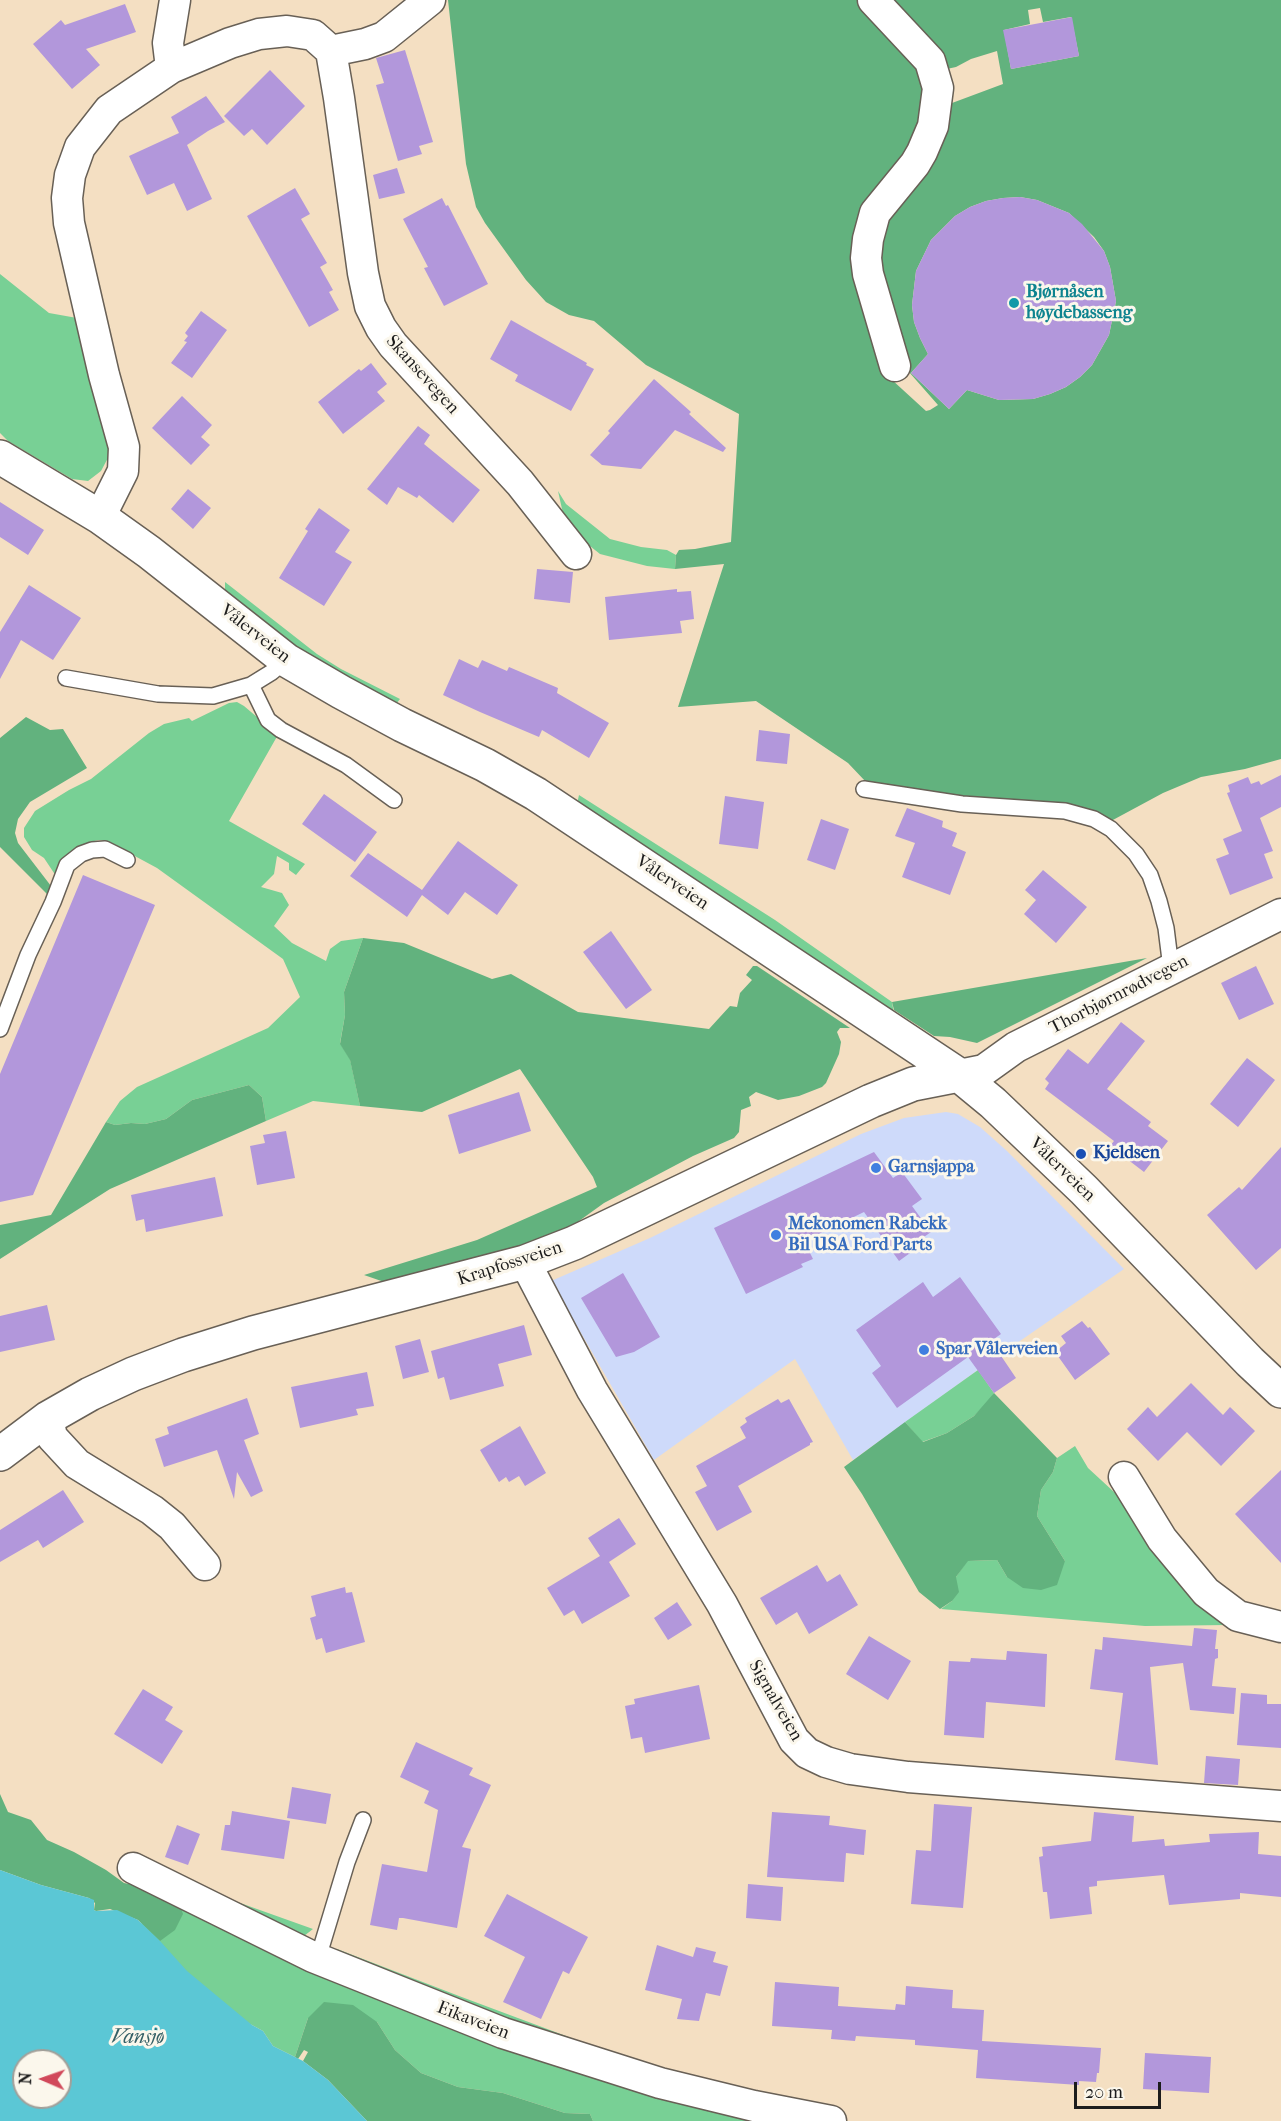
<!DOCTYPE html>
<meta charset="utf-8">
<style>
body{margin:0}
#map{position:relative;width:1281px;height:2121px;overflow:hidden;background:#f4dfc2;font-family:"IM FELL French Canon",serif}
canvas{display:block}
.north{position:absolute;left:12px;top:2049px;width:60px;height:60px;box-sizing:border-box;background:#fbf7ec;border:2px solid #a29f99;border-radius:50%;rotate:272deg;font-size:16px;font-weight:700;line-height:24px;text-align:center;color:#1c1c1c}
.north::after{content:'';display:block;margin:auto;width:21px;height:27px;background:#d1495b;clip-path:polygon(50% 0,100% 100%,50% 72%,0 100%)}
.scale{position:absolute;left:1074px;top:2082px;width:87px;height:27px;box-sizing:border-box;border:3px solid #1c1c1c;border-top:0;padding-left:8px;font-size:18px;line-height:21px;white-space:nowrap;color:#1c1c1c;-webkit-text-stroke:4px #fbf7ec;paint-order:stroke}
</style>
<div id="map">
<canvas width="1281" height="2121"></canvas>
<div class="north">N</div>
<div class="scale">20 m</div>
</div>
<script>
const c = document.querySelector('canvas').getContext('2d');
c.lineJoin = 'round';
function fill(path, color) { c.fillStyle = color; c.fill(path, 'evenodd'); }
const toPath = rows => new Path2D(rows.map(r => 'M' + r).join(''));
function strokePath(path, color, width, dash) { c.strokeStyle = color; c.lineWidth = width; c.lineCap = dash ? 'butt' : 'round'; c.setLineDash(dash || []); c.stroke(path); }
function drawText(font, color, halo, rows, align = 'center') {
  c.font = font + ' "IM FELL French Canon",serif'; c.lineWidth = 6; c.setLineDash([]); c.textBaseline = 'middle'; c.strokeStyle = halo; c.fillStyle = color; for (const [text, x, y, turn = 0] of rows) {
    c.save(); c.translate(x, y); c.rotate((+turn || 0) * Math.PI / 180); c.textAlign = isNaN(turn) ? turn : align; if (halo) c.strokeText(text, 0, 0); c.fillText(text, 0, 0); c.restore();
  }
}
fill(toPath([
 [946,1112,958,1114,980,1127,1007,1151,1124,1269,978,1370,853,1460,795,1359,654,1460,551,1281,650,1238,861,1134,904,1118]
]), '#cedafa');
fill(toPath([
 [0,274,49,313,77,318,106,431,109,456,101,471,88,481,72,479,8,441,0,433],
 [558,491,566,504,610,539,641,547,667,550,676,555,675,569,647,566,600,554,566,527],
 [225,582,317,654,341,669,400,699,396,704,379,699,284,640,225,590],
 [237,702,244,706,264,723,279,733,229,821,305,864,296,875,289,870,289,863,277,856,274,874,261,887,282,893,289,905,274,926,292,943,326,961,330,949,341,941,363,938,344,992,345,1015,340,1043,350,1059,360,1106,313,1101,266,1121,262,1097,249,1085,192,1100,166,1119,145,1124,131,1123,115,1125,106,1122,120,1101,137,1087,268,1028,300,997,283,959,157,868,107,841,99,840,89,842,73,851,56,876,44,858,32,850,24,837,24,828,35,811,69,790,91,779,149,733,164,724,189,718,192,721,229,703],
 [579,795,775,920,892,1002,894,1014,577,804],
 [978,1370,994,1393,989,1401,974,1416,947,1433,922,1442,905,1422],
 [1075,1446,1088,1468,1139,1515,1207,1611,1214,1617,1228,1621,1228,1625,1145,1626,941,1609,952,1601,956,1577,967,1561,997,1560,1007,1577,1065,1561,1037,1516,1041,1490,1053,1472,1057,1458],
 [187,1884,313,1929,304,1936],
 [178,1900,767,2121,593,2121,590,2114,565,2113,503,2093,458,2087,421,2073,395,2050,377,2022,308,2018,295,2057,273,2046,263,2031,252,2025,91,1956],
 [337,1949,459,1996,574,2039,569,2049,337,1952]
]), '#78d095');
fill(toPath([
 [448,0,863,0,879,20,922,63,927,72,931,90,932,106,922,141,909,164,870,210,859,241,859,260,868,304,891,379,926,411,930,410,938,405,909,372,903,367,883,304,874,254,876,224,880,216,916,173,927,154,944,115,944,106,1003,84,997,51,971,59,956,67,942,70,935,55,883,0,1281,0,1281,759,1245,769,1201,777,1163,793,1111,821,1095,814,1065,804,953,798,866,782,848,763,756,701,678,707,724,564,675,569,676,555,679,550,695,549,731,542,739,414,646,365,594,321,569,315,546,302,526,280,485,223,476,207,466,164],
 [1040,8,1043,22,1071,17,1079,56,1011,69,1004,30,1030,24,1028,10],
 [1020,197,1037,200,1069,213,1094,237,1104,251,1110,267,1116,301,1109,335,1092,365,1080,377,1066,387,1050,394,1033,399,999,400,967,390,949,409,911,373,928,354,920,338,914,322,912,305,916,271,931,240,955,216,970,207,986,201,1003,198],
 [26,717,50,730,63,729,87,768,30,802,18,819,15,833,18,843,51,886,48,895,0,847,0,738],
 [363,938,404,943,492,979,511,974,578,1012,709,1029,730,1006,737,1007,740,993,752,980,746,975,753,966,757,966,850,1028,840,1028,837,1032,841,1042,839,1054,826,1083,822,1087,799,1096,778,1100,756,1092,749,1097,751,1106,741,1110,739,1132,734,1138,693,1156,604,1203,579,1221,576,1227,536,1244,390,1284,364,1275,477,1240,597,1187,593,1177,520,1069,422,1112,360,1106,350,1060,340,1044,345,1015,344,992],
 [1147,958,977,1043,950,1037,934,1036,894,1010,892,1002],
 [249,1085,262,1097,266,1121,110,1189,0,1259,0,1225,51,1215,106,1122,115,1125,131,1123,145,1124,166,1119,192,1100],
 [994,1393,1057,1458,1053,1472,1041,1490,1037,1516,1065,1561,1057,1585,1041,1590,1023,1588,1007,1577,997,1560,968,1561,956,1577,959,1592,952,1601,940,1609,919,1592,862,1494,844,1467,905,1422,923,1442,947,1433,974,1416],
 [0,1794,8,1812,31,1820,47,1840,74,1852,106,1870,124,1883,134,1885,178,1900,183,1914,175,1930,160,1941,138,1920,110,1909,96,1911,94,1910,95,1903,89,1898,41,1885,0,1870],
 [324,2002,353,2005,377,2022,395,2050,421,2073,458,2087,503,2093,565,2113,590,2114,593,2121,367,2121,328,2080,303,2061,308,2052,304,2050,298,2059,295,2057,308,2018]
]), '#62b27e');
fill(toPath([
 [0,1870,41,1885,89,1898,94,1900,94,1910,96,1911,117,1910,138,1920,160,1941,187,1971,252,2025,263,2031,273,2046,303,2061,328,2080,367,2121,0,2121],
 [24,2061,60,2061,60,2097,24,2097]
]), '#5bc7d5');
fill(toPath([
 [125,4,136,32,86,49,100,65,72,89,33,44,61,20,65,25],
 [1072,17,1079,56,1011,69,1003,30],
 [405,50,433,142,419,146,422,154,398,161,376,85,384,83,376,58],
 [270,70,305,106,267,145,252,129,244,136,224,116],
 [206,96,225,122,208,131,187,145,212,199,187,211,174,183,147,195,129,156,179,133,171,117],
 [397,168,405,193,379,199,373,175],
 [295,188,310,214,301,219,327,263,320,267,333,290,329,292,339,310,309,327,247,216],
 [1020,197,1037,200,1069,213,1082,224,1104,251,1110,267,1116,301,1109,335,1092,365,1080,377,1066,387,1050,394,1033,399,999,400,967,390,949,409,911,373,928,354,920,338,914,322,912,305,916,271,931,240,955,216,970,207,986,201,1003,198],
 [442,198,446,206,448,205,488,284,444,306,424,268,428,267,403,219],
 [201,311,227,330,192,378,171,363,187,342,184,341,188,336,185,333],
 [511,320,587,363,586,365,594,369,571,411,515,381,518,375,490,359],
 [371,363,387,384,377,392,385,401,343,434,318,402,359,369,361,371],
 [654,379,691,412,689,414,726,448,723,452,675,430,641,469,602,465,590,455,610,433,608,431],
 [182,396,212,425,201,437,210,445,191,465,152,428],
 [418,426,430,435,424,444,480,490,453,523,419,495,417,498,398,487,387,505,367,489],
 [188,489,211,508,193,529,171,509],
 [0,502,44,530,28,555,0,537],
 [319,508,350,530,335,552,352,562,324,606,279,578,308,531,305,529],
 [537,569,573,572,570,603,534,599],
 [29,585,81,618,53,660,21,640,0,679,0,632],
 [677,589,677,592,691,591,694,619,680,621,682,633,609,640,605,597],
 [459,659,478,668,482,660,507,671,509,667,558,688,557,693,609,723,589,758,542,730,539,737,480,712,443,695],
 [759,730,790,734,787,764,756,761],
 [1281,775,1281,807,1260,818,1273,851,1264,854,1273,878,1230,895,1216,859,1229,854,1223,839,1242,831,1227,793,1230,792,1228,785,1248,777,1251,784,1259,781,1261,785],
 [324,794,377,832,355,862,302,824],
 [725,796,764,802,758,849,719,844],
 [907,808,943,821,942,827,957,833,952,846,966,852,950,895,902,877,915,843,895,836],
 [821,819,849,829,835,870,807,860],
 [458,841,518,885,497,915,465,892,448,915,422,895,407,917,350,876,368,853,422,890],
 [1043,870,1087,907,1056,943,1024,914,1036,900,1025,890],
 [83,875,155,905,33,1195,0,1202,0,1074],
 [611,931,652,990,626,1009,583,952],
 [1256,966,1274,1004,1239,1020,1221,983],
 [1121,1022,1145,1041,1107,1089,1151,1122,1148,1126,1168,1141,1144,1172,1110,1146,1114,1141,1045,1089,1049,1083,1045,1079,1068,1049,1088,1064],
 [1247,1058,1275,1080,1238,1127,1210,1104],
 [519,1092,531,1131,459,1154,448,1115],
 [286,1131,295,1178,257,1185,250,1146,265,1143,263,1135],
 [1281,1147,1281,1248,1256,1270,1207,1215,1239,1187,1242,1190],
 [874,1152,893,1178,902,1172,922,1199,912,1206,931,1232,914,1244,917,1248,899,1261,864,1212,804,1241,813,1259,801,1264,803,1267,746,1294,714,1228],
 [215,1177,223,1216,146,1232,144,1219,136,1221,131,1195],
 [623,1273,660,1337,634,1352,616,1357,581,1298],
 [960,1277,1001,1334,991,1341,1016,1378,994,1393,968,1357,897,1408,872,1373,881,1366,856,1330,923,1282,933,1297],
 [47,1305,55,1340,0,1352,0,1316],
 [1082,1321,1088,1328,1090,1327,1110,1354,1075,1380,1055,1352,1066,1343,1061,1336],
 [524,1325,532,1355,498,1364,504,1386,450,1400,444,1377,438,1379,431,1351],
 [420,1339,429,1372,403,1379,395,1346],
 [367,1372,374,1406,356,1409,358,1415,300,1428,291,1387],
 [1191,1383,1223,1415,1230,1407,1255,1431,1221,1466,1187,1432,1158,1461,1127,1429,1148,1407,1157,1417],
 [247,1398,259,1434,244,1440,263,1491,251,1497,237,1472,234,1499,217,1450,164,1467,155,1439,169,1434,167,1427],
 [778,1399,781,1403,789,1399,813,1442,810,1443,810,1445,738,1486,752,1512,717,1531,695,1492,707,1486,696,1466,746,1438,740,1427,747,1422,745,1418],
 [520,1426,546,1473,525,1486,519,1476,509,1482,506,1477,499,1482,480,1450],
 [1281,1470,1281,1563,1235,1514],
 [63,1490,84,1522,43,1548,38,1540,0,1562,0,1530],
 [619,1518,636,1544,609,1562,630,1596,582,1624,574,1610,564,1616,547,1588,600,1556,588,1538],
 [817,1565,827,1582,840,1574,858,1605,809,1634,797,1612,776,1625,760,1598],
 [345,1587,346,1593,352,1592,365,1642,326,1653,322,1638,316,1640,310,1618,316,1616,311,1596],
 [677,1602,692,1625,668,1640,654,1618],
 [1194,1628,1217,1630,1215,1649,1218,1649,1218,1658,1215,1659,1212,1686,1236,1688,1234,1714,1190,1710,1183,1663,1150,1667,1158,1765,1115,1760,1123,1693,1090,1689,1095,1649,1102,1650,1103,1637,1192,1646],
 [869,1636,911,1661,888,1700,846,1674],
 [1007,1651,1047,1654,1045,1707,986,1702,984,1738,944,1735,949,1661,970,1662,971,1658,1006,1660],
 [699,1685,710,1739,645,1753,642,1737,631,1739,625,1706,635,1704,634,1699],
 [143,1689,173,1707,165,1720,183,1731,162,1764,114,1734],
 [1241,1693,1267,1695,1267,1704,1281,1704,1281,1748,1237,1745],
 [416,1742,473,1768,469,1775,491,1785,462,1847,471,1849,457,1928,403,1918,399,1918,397,1930,370,1925,382,1864,427,1872,438,1810,424,1803,429,1791,400,1777],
 [1206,1756,1240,1759,1238,1785,1204,1783],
 [292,1787,331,1794,326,1824,287,1818],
 [934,1804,972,1807,963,1908,911,1904,916,1850,931,1851],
 [232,1811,290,1821,284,1859,221,1850,225,1825,230,1825],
 [772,1812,830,1816,829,1825,866,1830,864,1855,846,1853,844,1882,767,1877],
 [1094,1812,1134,1816,1132,1842,1164,1839,1165,1846,1210,1842,1209,1834,1259,1832,1258,1854,1281,1856,1281,1897,1240,1893,1240,1899,1169,1905,1164,1875,1097,1881,1097,1886,1089,1887,1092,1914,1050,1919,1047,1892,1043,1892,1039,1857,1043,1856,1042,1847,1091,1841],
 [177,1825,200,1834,188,1865,165,1857],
 [748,1884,783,1887,781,1921,746,1918],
 [507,1894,588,1937,569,1974,563,1971,541,2019,503,2002,525,1957,484,1936],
 [657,1945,693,1957,696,1947,716,1952,713,1962,728,1966,720,1996,706,1993,699,2021,677,2019,682,1999,645,1990],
 [775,1982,839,1987,838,2006,895,2010,896,2004,905,2005,906,1986,953,1990,952,2008,984,2010,982,2041,1101,2048,1099,2073,1097,2073,1096,2082,1079,2081,1079,2085,976,2078,978,2050,915,2045,915,2040,856,2036,855,2041,831,2039,832,2030,772,2026],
 [1145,2053,1211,2057,1209,2093,1143,2089]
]), '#b297db');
const service = toPath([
 [66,678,158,694,213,696,251,685,272,672,286,660],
 [251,685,268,720,281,730,346,765,394,800],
 [864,789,962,804,1065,811,1094,819,1111,829,1136,854,1150,875,1159,901,1166,928,1171,968],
 [0,1029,28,955,53,902,67,865,81,854,92,850,105,849,127,860],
 [318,1958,347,1862,363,1820]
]);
const minor = toPath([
 [873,0,930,61,938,88,933,126,922,152,915,164,875,213,868,239,866,258,868,274,895,366],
 [331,51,365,44,384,37,430,0],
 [171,68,168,43,175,0],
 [100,517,123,471,124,447,104,375,69,223,67,198,70,175,80,147,109,110,171,68,230,43,259,34,287,31,313,35,331,51,339,98,363,273,370,306,381,328,393,345,520,483,576,554],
 [959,1075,984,1070,1016,1047,1281,914],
 [525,1262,592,1390,722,1604,794,1740,807,1753,826,1762,850,1769,908,1777,1281,1806],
 [48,1418,52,1437,77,1464,152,1510,172,1526,205,1565],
 [1124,1477,1162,1539,1206,1592,1238,1616,1281,1627],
 [133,1868,313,1957,503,2033,660,2083,754,2106,831,2121]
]);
const tertiary = toPath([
 [0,457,100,517,149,552,286,660,341,692,402,725,485,765,536,794,959,1075,993,1103,1084,1190,1250,1362,1281,1391],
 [0,1454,48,1418,90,1394,133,1374,183,1355,253,1333,525,1262,574,1243,871,1101,913,1084,959,1075]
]);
strokePath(service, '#686056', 18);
strokePath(minor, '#686056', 33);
strokePath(tertiary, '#686056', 36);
strokePath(service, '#fff', 15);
strokePath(minor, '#fff', 30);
strokePath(tertiary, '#fff', 33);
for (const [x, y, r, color] of [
 [1014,303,6,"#0f9aa8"],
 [1081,1154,6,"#1a4fb4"],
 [876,1168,6,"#3f7fe0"],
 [776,1235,6,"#3f7fe0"],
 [924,1350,6,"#3f7fe0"]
]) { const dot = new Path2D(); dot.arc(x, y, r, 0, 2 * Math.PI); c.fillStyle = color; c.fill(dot); strokePath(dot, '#fbf7ec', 2); }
drawText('bold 18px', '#0d838f', '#fbf7ec', [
 ["Bjørnåsen",1026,293],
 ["høydebasseng",1026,314]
], 'left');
drawText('18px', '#1c1c1c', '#fbf7ec', [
 ["Skansevegen",422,375,48],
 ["Vålerveien",255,634,38],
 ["Vålerveien",672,883,34],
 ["Thorbjørnrødvegen",1119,995,-27],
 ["Vålerveien",1062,1170,44],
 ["Krapfossveien",510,1264,-18],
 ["Signalveien",775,1701,60],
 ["Eikaveien",473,2021,21]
]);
drawText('bold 18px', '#164399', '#fbf7ec', [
 ["Kjeldsen",1093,1154]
], 'left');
drawText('bold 18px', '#366cbe', '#fbf7ec', [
 ["Garnsjappa",888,1168],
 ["Mekonomen Rabekk",788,1225],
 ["Bil USA Ford Parts",788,1246],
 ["Spar Vålerveien",936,1350]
], 'left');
drawText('italic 20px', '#356066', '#fbf7ec', [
 ["Vansjø",138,2038]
]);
</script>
